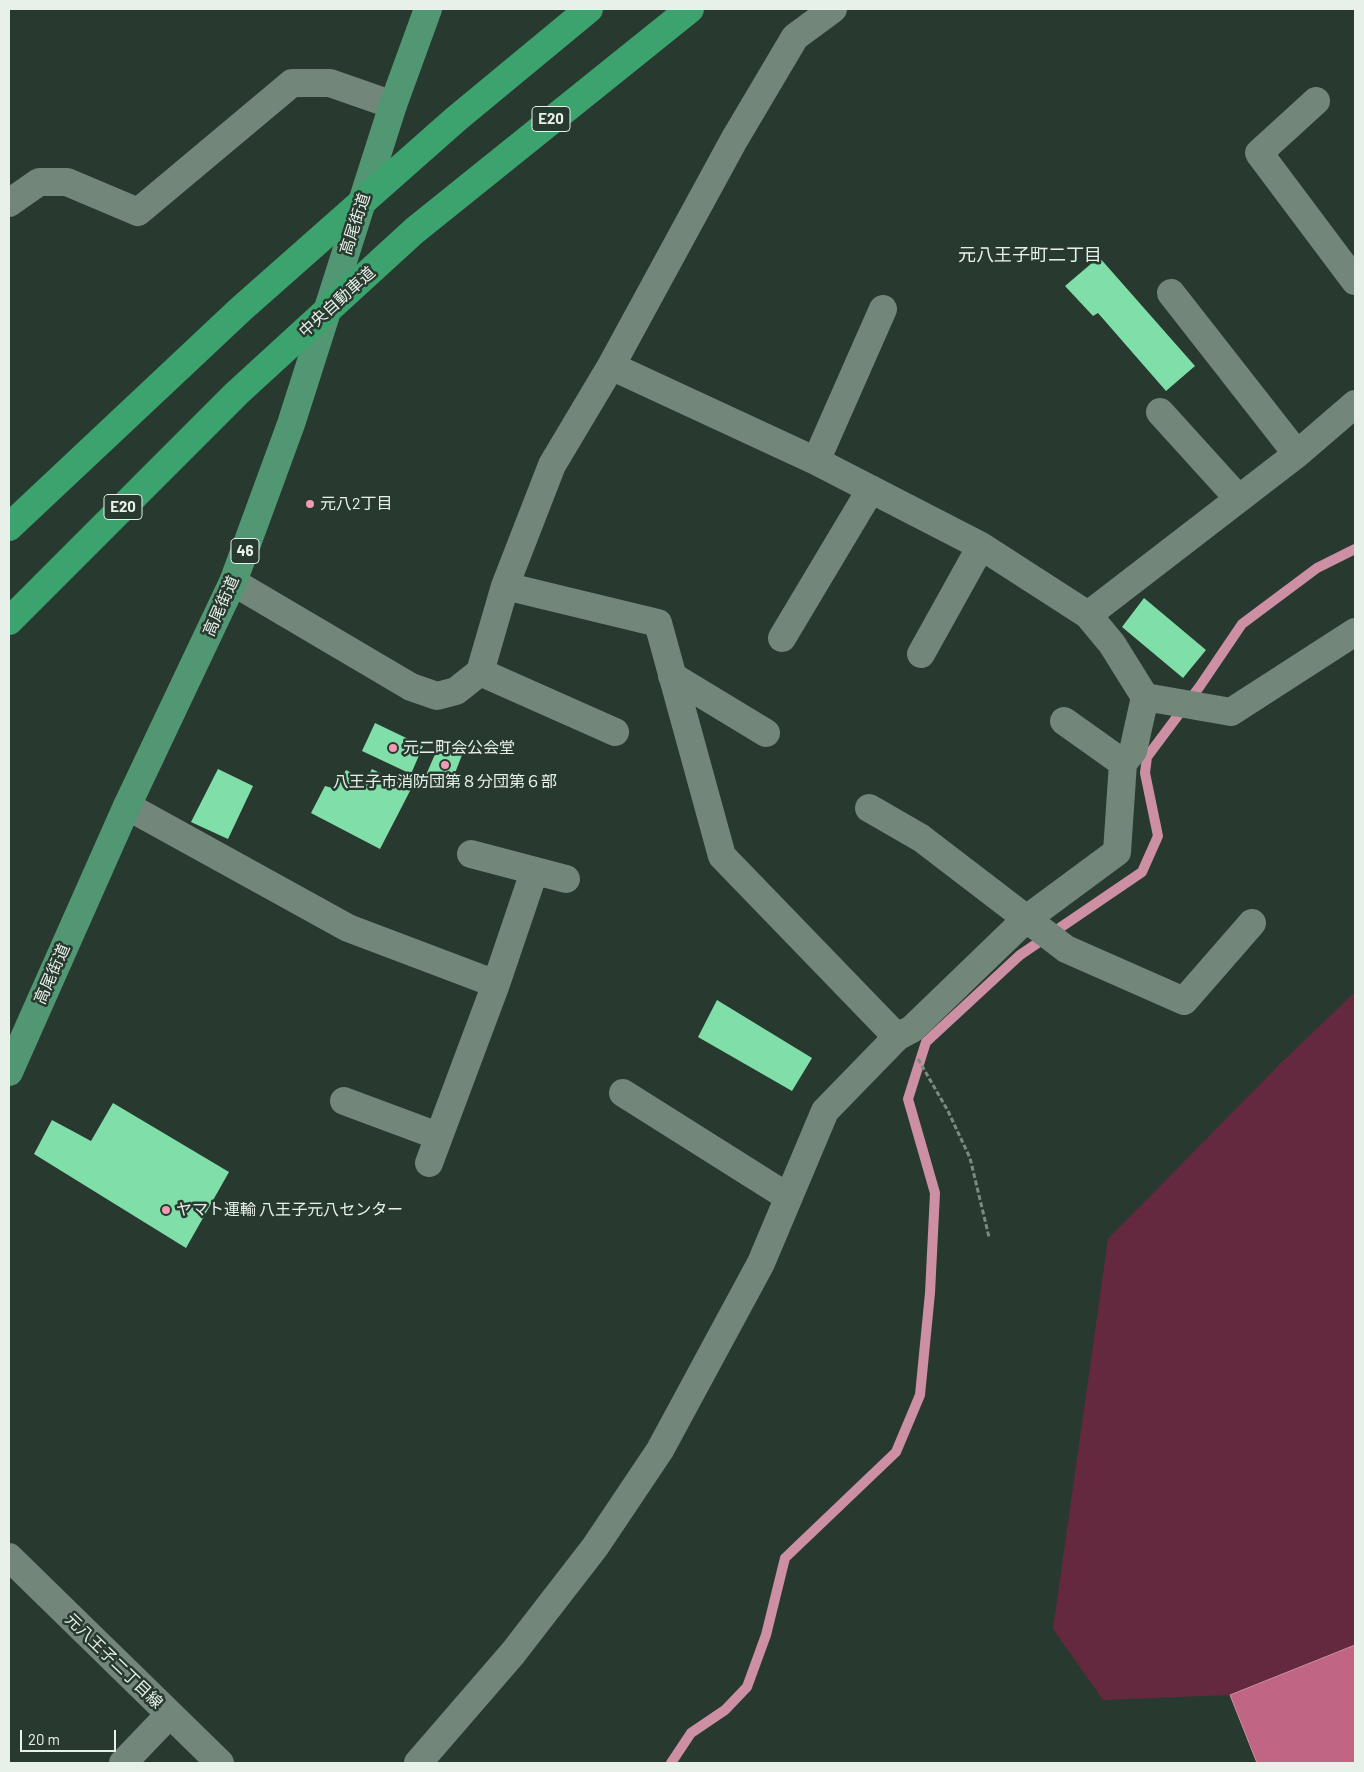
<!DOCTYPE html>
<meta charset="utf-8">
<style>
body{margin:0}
#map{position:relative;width:1364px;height:1772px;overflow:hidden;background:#28392f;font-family:Barlow,sans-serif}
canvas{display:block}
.frame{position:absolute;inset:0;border:10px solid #e7f1ea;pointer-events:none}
.scale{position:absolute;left:20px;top:1730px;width:96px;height:22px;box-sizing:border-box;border:2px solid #e7f1ea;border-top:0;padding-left:6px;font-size:15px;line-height:18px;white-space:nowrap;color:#e7f1ea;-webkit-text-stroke:4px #28392f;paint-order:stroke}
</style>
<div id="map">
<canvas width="1364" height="1772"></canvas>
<div class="frame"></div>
<div class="scale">20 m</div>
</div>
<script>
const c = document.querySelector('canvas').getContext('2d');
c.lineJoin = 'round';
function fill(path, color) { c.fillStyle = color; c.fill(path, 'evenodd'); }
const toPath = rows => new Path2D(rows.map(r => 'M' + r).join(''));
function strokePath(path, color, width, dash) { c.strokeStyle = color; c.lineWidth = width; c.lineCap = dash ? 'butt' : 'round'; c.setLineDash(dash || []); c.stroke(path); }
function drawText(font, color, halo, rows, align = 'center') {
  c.font = font + ' Barlow,"Noto Sans JP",sans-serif'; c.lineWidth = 5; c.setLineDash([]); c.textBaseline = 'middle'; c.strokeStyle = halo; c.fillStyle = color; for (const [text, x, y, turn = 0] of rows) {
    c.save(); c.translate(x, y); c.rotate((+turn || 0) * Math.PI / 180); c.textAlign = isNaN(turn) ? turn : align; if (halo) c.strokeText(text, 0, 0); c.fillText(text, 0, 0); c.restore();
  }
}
fill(toPath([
 [1355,992,1355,1645,1230,1695,1103,1700,1053,1629,1108,1239,1282,1062]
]), '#65293f');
const water = toPath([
 [1355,1645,1355,1763,1257,1763,1230,1695,1355,1645]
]);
fill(water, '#c06584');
strokePath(water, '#cc8fa3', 1);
strokePath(toPath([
 [671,1763,691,1733,725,1710,747,1687,766,1635,785,1558,896,1452,920,1395,930,1293,935,1193,908,1099,926,1042,1020,955,1142,872,1158,836,1145,773,1147,757,1200,686,1242,624,1317,568,1355,549]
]), '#cc8fa3', 10);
fill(toPath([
 [1099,257,1195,366,1166,391,1098,313,1093,316,1065,286],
 [1144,598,1206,650,1183,678,1122,627],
 [375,723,423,746,411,774,362,751],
 [439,745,462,755,450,786,426,775],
 [218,769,253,786,228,839,191,822],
 [372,769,411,789,380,849,311,813,325,786,336,789,346,770,366,780],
 [717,1000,812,1058,792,1091,698,1037],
 [113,1103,229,1172,186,1248,34,1154,52,1120,91,1141]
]), '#80dfa8');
strokePath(toPath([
 [918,1059,948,1111,970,1158,989,1237]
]), '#7d8a82', 3, [5, 2.5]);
strokePath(toPath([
 [1316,101,1259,153,1355,281],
 [9,203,39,182,67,182,138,212,292,83,330,83,393,105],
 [1171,293,1297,454],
 [1160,412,1238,498],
 [816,461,883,309],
 [233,582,411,687,437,696,456,691,480,672,505,586,552,465,611,366,734,140,795,37,833,9],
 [505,586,658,623,722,856,897,1037],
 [1088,615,1297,454,1355,404],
 [782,638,871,489],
 [921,654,981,546],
 [480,672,615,732],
 [672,676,766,733],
 [1145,697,1231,712,1355,632],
 [1064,721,1123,763],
 [127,806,348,928,496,984],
 [869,808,921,838,1066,949,1184,1001,1252,923],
 [471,854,566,879],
 [623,1093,788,1197],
 [344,1101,438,1136],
 [429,1163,496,984,534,872],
 [9,1557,220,1763],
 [123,1763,169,1715],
 [418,1763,513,1653,595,1547,660,1450,761,1263,825,1111,897,1037,912,1029,1025,920,1117,852,1123,763,1133,751,1145,697,1112,644,1088,615,981,546,816,461,611,366]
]), '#73867a', 28);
strokePath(toPath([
 [9,1072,127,806,233,582,291,424,393,105,428,9]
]), '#529773', 28);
strokePath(toPath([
 [9,527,241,309,456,119,589,9],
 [9,621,237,393,414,231,690,9]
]), '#3ca36e', 28);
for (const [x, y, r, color] of [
 [310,504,5,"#f09ab5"],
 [393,748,5,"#f09ab5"],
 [445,765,5,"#f09ab5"],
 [166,1210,5,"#f09ab5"]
]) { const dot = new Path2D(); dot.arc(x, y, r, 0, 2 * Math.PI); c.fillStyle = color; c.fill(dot); strokePath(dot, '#28392f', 2); }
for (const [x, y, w] of [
 [551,119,38],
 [123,507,38],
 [245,551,28]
]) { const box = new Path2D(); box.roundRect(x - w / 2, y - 12.5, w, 25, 4); c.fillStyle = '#28392f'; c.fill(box); strokePath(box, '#e7f1ea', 1); }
drawText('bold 15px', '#e7f1ea', null, [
 ["E20",551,119],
 ["E20",123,507],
 ["46",245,551]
]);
drawText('16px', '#e7f1ea', '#28392f', [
 ["高尾街道",355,224,-72],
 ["中央自動車道",337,302,-42],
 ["高尾街道",221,606,-66],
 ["高尾街道",52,974,-66],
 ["元八王子二丁目線",114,1661,44]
]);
drawText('16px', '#e7f1ea', '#28392f', [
 ["元八2丁目",320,504],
 ["元二町会公会堂",403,748],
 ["八王子市消防団第８分団第６部",445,782,"center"],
 ["ヤマト運輸 八王子元八センター",176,1210]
], 'left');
drawText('18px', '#e7f1ea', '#28392f', [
 ["元八王子町二丁目",1030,255]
]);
</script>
